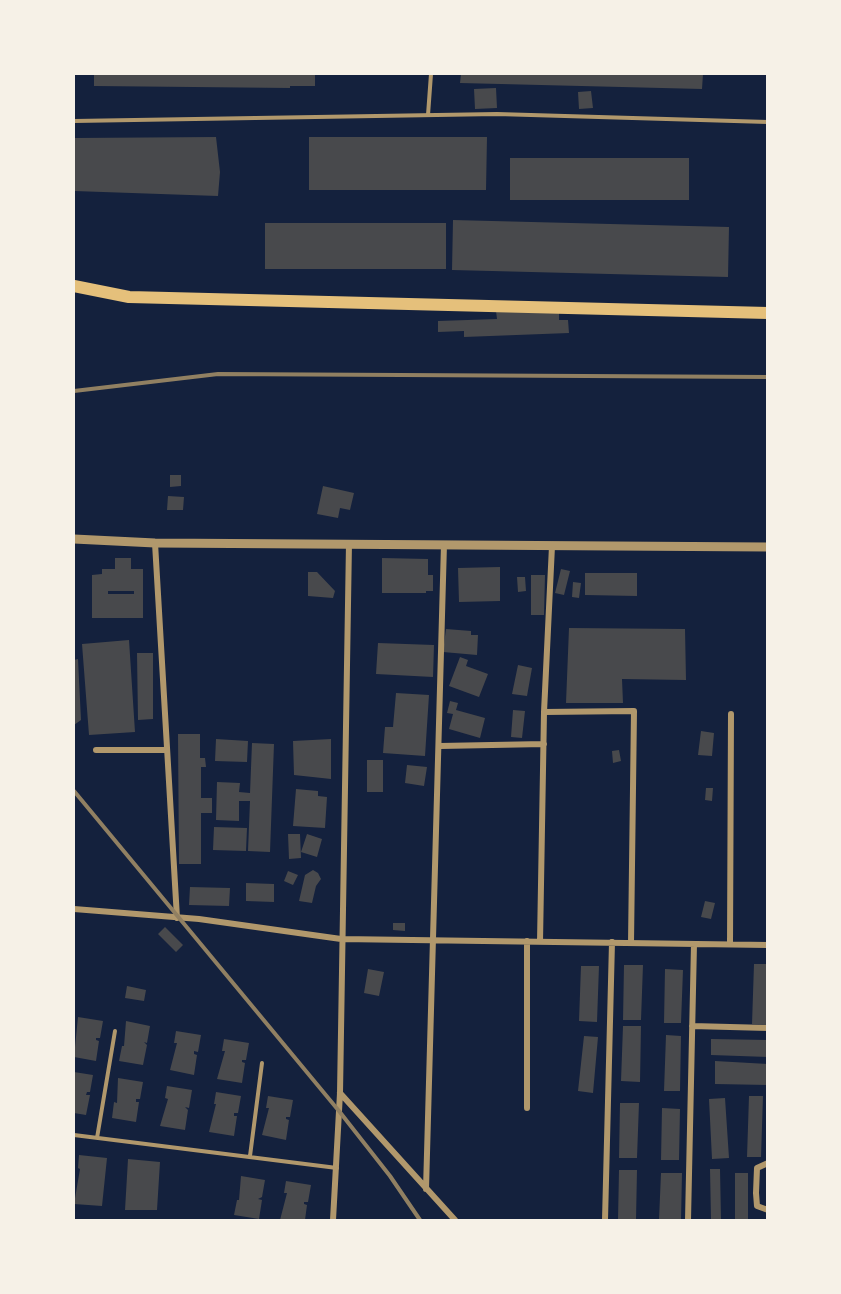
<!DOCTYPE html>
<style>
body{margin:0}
#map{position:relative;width:841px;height:1294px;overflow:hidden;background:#14213d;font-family:Karla,sans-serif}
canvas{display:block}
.frame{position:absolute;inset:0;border:75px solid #f6f1e7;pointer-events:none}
</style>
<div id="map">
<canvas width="841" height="1294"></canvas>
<div class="frame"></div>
</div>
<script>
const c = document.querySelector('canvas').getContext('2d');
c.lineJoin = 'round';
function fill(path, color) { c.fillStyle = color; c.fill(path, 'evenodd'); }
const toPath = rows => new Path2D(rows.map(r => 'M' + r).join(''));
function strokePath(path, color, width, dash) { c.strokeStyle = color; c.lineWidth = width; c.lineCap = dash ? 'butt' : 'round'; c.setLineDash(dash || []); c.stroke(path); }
fill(toPath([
 [94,74,315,74,315,86,290,86,290,88,94,86],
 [461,74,703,74,702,89,460,83],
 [496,88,497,108,475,109,474,89],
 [591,91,593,108,579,109,578,92],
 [216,137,220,172,218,196,74,191,74,138],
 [309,137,487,137,486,190,309,190],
 [510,158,689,158,689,200,510,200],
 [453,220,729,227,728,277,452,270],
 [265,223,446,223,446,269,265,269],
 [496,311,559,311,559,320,568,320,569,333,464,337,464,331,438,332,438,321,497,319],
 [170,475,181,475,181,486,170,487],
 [323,486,354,493,350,510,340,508,338,518,317,514],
 [168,496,184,497,183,510,167,510],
 [115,558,131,558,131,569,143,569,143,618,92,618,92,575,102,574,102,569,115,569],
 [108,591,134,591,134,594,108,594],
 [382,558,428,559,428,575,433,575,433,591,426,591,426,593,382,593],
 [500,567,500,601,459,602,458,568],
 [561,569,570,571,564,595,555,593],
 [308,572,317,572,335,591,333,598,308,596],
 [585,573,637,573,637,596,585,595],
 [531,575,545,575,544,615,531,615],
 [517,577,525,577,526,591,518,592],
 [573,582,581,583,579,598,572,597],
 [569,628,685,629,686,680,622,679,623,703,566,703],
 [446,629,471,631,471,635,478,635,477,655,443,652],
 [129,640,135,732,89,735,82,644],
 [378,643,434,645,433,677,376,674],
 [137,653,153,653,153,719,138,720],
 [460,657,468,660,466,666,488,674,479,697,449,686],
 [78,659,81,720,74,725,74,660],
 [518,665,532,668,527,696,512,694],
 [396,693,429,695,425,756,383,753,385,727,393,727],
 [450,701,458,703,456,710,485,718,480,738,449,729,453,714,447,713],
 [513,710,525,711,522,738,511,737],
 [701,731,714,733,712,756,698,755],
 [178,734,200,734,200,758,205,758,206,767,201,767,201,798,212,798,212,813,201,813,201,864,179,864],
 [216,739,248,741,247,762,215,761],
 [331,739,331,779,294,775,293,741],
 [252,743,274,744,270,852,248,851,250,801,239,801,239,821,216,820,217,782,240,783,239,792,250,793],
 [619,750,621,761,613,763,612,751],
 [367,760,383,760,383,792,367,792],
 [407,765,427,767,424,786,405,783],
 [706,788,713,788,712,801,705,800],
 [296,789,318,791,318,796,327,797,325,828,293,826],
 [214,827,247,828,246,851,213,850],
 [288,834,300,834,301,858,289,859],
 [307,834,322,839,317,857,301,852],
 [313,870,318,873,321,879,316,886,312,903,299,901,305,875],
 [288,871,298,875,293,885,284,881],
 [246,883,274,884,274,902,246,901],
 [190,887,230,888,229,906,189,905],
 [705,901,715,903,711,919,701,917],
 [393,923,405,923,405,931,393,930],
 [165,927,183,945,176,952,158,934],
 [754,964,768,964,768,1025,752,1024],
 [624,965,643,965,641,1020,623,1020],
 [581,966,599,966,597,1022,579,1021],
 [368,969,384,972,379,996,364,993],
 [665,969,683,970,681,1023,664,1023],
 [127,986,146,990,144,1001,125,998],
 [78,1017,103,1021,100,1038,96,1038,96,1040,99,1041,96,1061,74,1057],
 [126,1021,150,1026,147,1043,144,1042,147,1045,143,1065,119,1061,122,1046,124,1046],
 [623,1026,641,1026,640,1082,621,1081],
 [176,1031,201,1035,198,1052,194,1051,194,1054,197,1055,194,1075,170,1070,177,1043,174,1043],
 [666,1035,681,1036,680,1091,664,1091],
 [584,1036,598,1037,593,1093,578,1091],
 [224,1039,249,1043,246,1060,242,1060,242,1062,245,1063,242,1083,217,1079,225,1051,222,1051],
 [711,1039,768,1040,768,1057,711,1055],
 [715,1061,768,1064,768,1085,715,1084],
 [74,1072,93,1075,90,1092,87,1092,86,1095,90,1095,86,1115,74,1113],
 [118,1078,143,1082,140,1099,136,1099,136,1102,139,1102,136,1122,112,1118,114,1102,117,1103],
 [167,1086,192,1090,189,1108,185,1107,188,1110,185,1130,160,1126,168,1099,165,1098],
 [216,1092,241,1096,238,1113,234,1113,234,1116,237,1116,234,1136,209,1132,216,1104,214,1104],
 [268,1096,293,1100,290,1117,286,1117,286,1119,289,1120,286,1140,262,1135,269,1108,266,1108],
 [749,1096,763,1096,761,1157,747,1157],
 [725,1098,729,1158,712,1159,709,1099],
 [620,1103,639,1103,637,1158,619,1158],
 [662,1108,680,1109,679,1160,661,1160],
 [79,1155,107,1158,102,1206,74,1204,80,1169,78,1168],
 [128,1159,160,1162,157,1210,125,1210],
 [710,1169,720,1169,721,1219,711,1219],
 [619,1170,637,1170,636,1220,618,1220],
 [661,1173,682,1173,681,1220,659,1220],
 [735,1173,748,1173,748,1220,735,1220],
 [241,1176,265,1180,262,1197,258,1199,262,1200,259,1219,234,1215,237,1200,239,1200],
 [286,1181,311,1185,308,1202,304,1202,304,1204,307,1205,305,1220,280,1220,287,1193,284,1193]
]), '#48494c');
strokePath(toPath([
 [428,115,431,74],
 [74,121,497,114,768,122],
 [74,1135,337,1168],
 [97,1138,115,1031],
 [250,1156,262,1063]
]), '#b1986c', 4);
strokePath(toPath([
 [155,543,177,918],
 [544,712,634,711,631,943],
 [440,746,544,744],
 [96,750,167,750],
 [74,909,199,919,341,939,768,945],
 [527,941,527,1108],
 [540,942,544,712,552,546],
 [730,944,731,714],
 [692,1026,768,1028],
 [340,1093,455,1220],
 [768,1163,757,1168,756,1193,757,1206,768,1210],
 [426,1189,444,544],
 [333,1220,340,1093,349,543],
 [605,1220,612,942],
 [688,1220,694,944]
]), '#b1986c', 6);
strokePath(toPath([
 [74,539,155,543,768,547]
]), '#b1986c', 9);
strokePath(toPath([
 [74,286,129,297,768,313]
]), '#e5c07b', 12);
strokePath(toPath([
 [74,391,218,374,768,377],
 [74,791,339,1111,390,1176,420,1220]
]), '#918062', 4);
</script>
